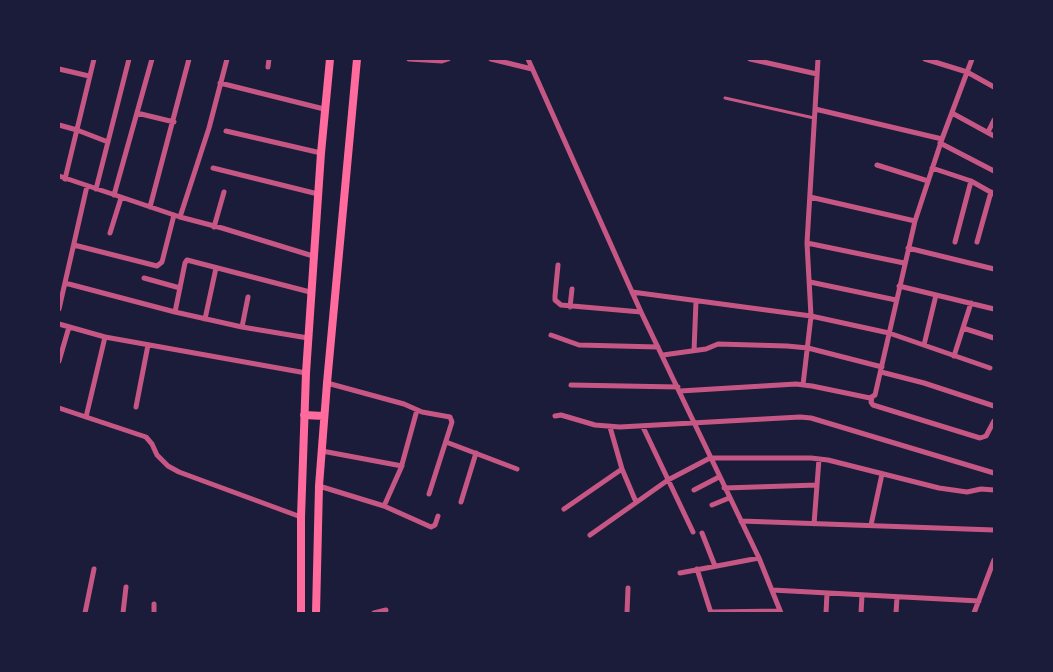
<!DOCTYPE html>
<style>
body{margin:0}
#map{position:relative;width:1053px;height:672px;overflow:hidden;background:#1b1b3a;font-family:Cabin,sans-serif}
canvas{display:block}
.frame{position:absolute;inset:0;border:60px solid #1b1b3a;pointer-events:none}
</style>
<div id="map">
<canvas width="1053" height="672"></canvas>
<div class="frame"></div>
</div>
<script>
const c = document.querySelector('canvas').getContext('2d');
c.lineJoin = 'round';
const toPath = rows => new Path2D(rows.map(r => 'M' + r).join(''));
function strokePath(path, color, width, dash) { c.strokeStyle = color; c.lineWidth = width; c.lineCap = dash ? 'butt' : 'round'; c.setLineDash(dash || []); c.stroke(path); }
strokePath(toPath([
 [725,98,814,118]
]), '#c65784', 3);
strokePath(toPath([
 [409,59,442,61,448,59],
 [491,59,532,69],
 [528,59,641,312,759,558,781,613],
 [750,59,817,74],
 [925,59,967,72,994,87],
 [268,67,269,59],
 [59,69,89,76],
 [220,83,324,109],
 [815,109,942,139],
 [137,113,174,122],
 [952,113,994,136],
 [59,125,77,130,108,142],
 [226,131,321,153],
 [988,132,994,120],
 [940,143,994,171],
 [877,165,928,181],
 [213,168,318,194],
 [932,168,971,181,994,194],
 [59,176,180,217,222,228,313,256],
 [65,179,94,59],
 [96,189,129,59],
 [114,195,152,59],
 [810,197,915,221],
 [150,207,189,59],
 [180,217,209,128,227,59],
 [214,227,224,192],
 [110,233,121,198],
 [955,242,971,181],
 [977,242,991,192],
 [807,243,904,263],
 [74,245,157,266,162,262,174,215],
 [908,248,994,269],
 [558,265,555,296,555,300,561,305,641,312],
 [144,278,180,288],
 [810,282,896,300],
 [65,283,175,312,242,327,308,338],
 [899,286,994,309],
 [632,292,811,316,889,333,990,368],
 [570,307,572,289],
 [59,309,87,186],
 [175,312,185,263,187,260,310,292],
 [205,319,216,268],
 [59,324,105,337,306,373],
 [242,327,248,297],
 [963,328,994,338],
 [551,335,579,345,658,347],
 [924,345,936,295],
 [694,351,696,301],
 [663,355,706,349,718,344,787,346,808,348,882,367],
 [954,356,971,303],
 [59,361,69,327],
 [881,372,924,383,994,406],
 [327,383,404,404,422,412,450,417,452,422,429,494],
 [571,385,678,387],
 [803,385,811,316,807,243,818,59],
 [680,391,796,384,812,386,870,398,875,395,915,221,942,139,972,59],
 [872,397,871,402,873,405,980,438,986,436,994,421],
 [136,407,148,345],
 [59,408,146,437,152,444,157,455,168,466,179,472,301,517],
 [555,416,561,415,595,425,620,427,800,417,811,418,994,473],
 [86,417,105,337],
 [610,427,622,469,636,502],
 [643,427,693,532],
 [446,442,517,469],
 [322,451,402,466],
 [319,486,384,506,431,527,435,525,438,516],
 [724,488,817,485],
 [694,490,719,477],
 [461,502,476,453],
 [712,505,729,498],
 [384,506,401,468,417,410],
 [564,509,622,469],
 [741,521,994,530],
 [814,524,819,459],
 [871,525,882,474],
 [702,533,715,566],
 [590,535,668,480,710,458,811,458,828,460,939,488,967,492,981,489,994,490],
 [697,569,711,613],
 [680,573,759,558],
 [772,590,979,601],
 [711,612,780,611],
 [85,613,94,569],
 [123,613,126,587],
 [154,613,154,604],
 [374,613,386,610],
 [627,613,628,588],
 [826,613,827,593],
 [861,613,862,595],
 [896,613,897,597],
 [974,613,994,560]
]), '#c65784', 5);
strokePath(toPath([
 [304,415,324,416],
 [301,613,301,517,306,373,321,153,330,59],
 [316,613,319,486,327,383,357,59]
]), '#ff6b9d', 8);
</script>
